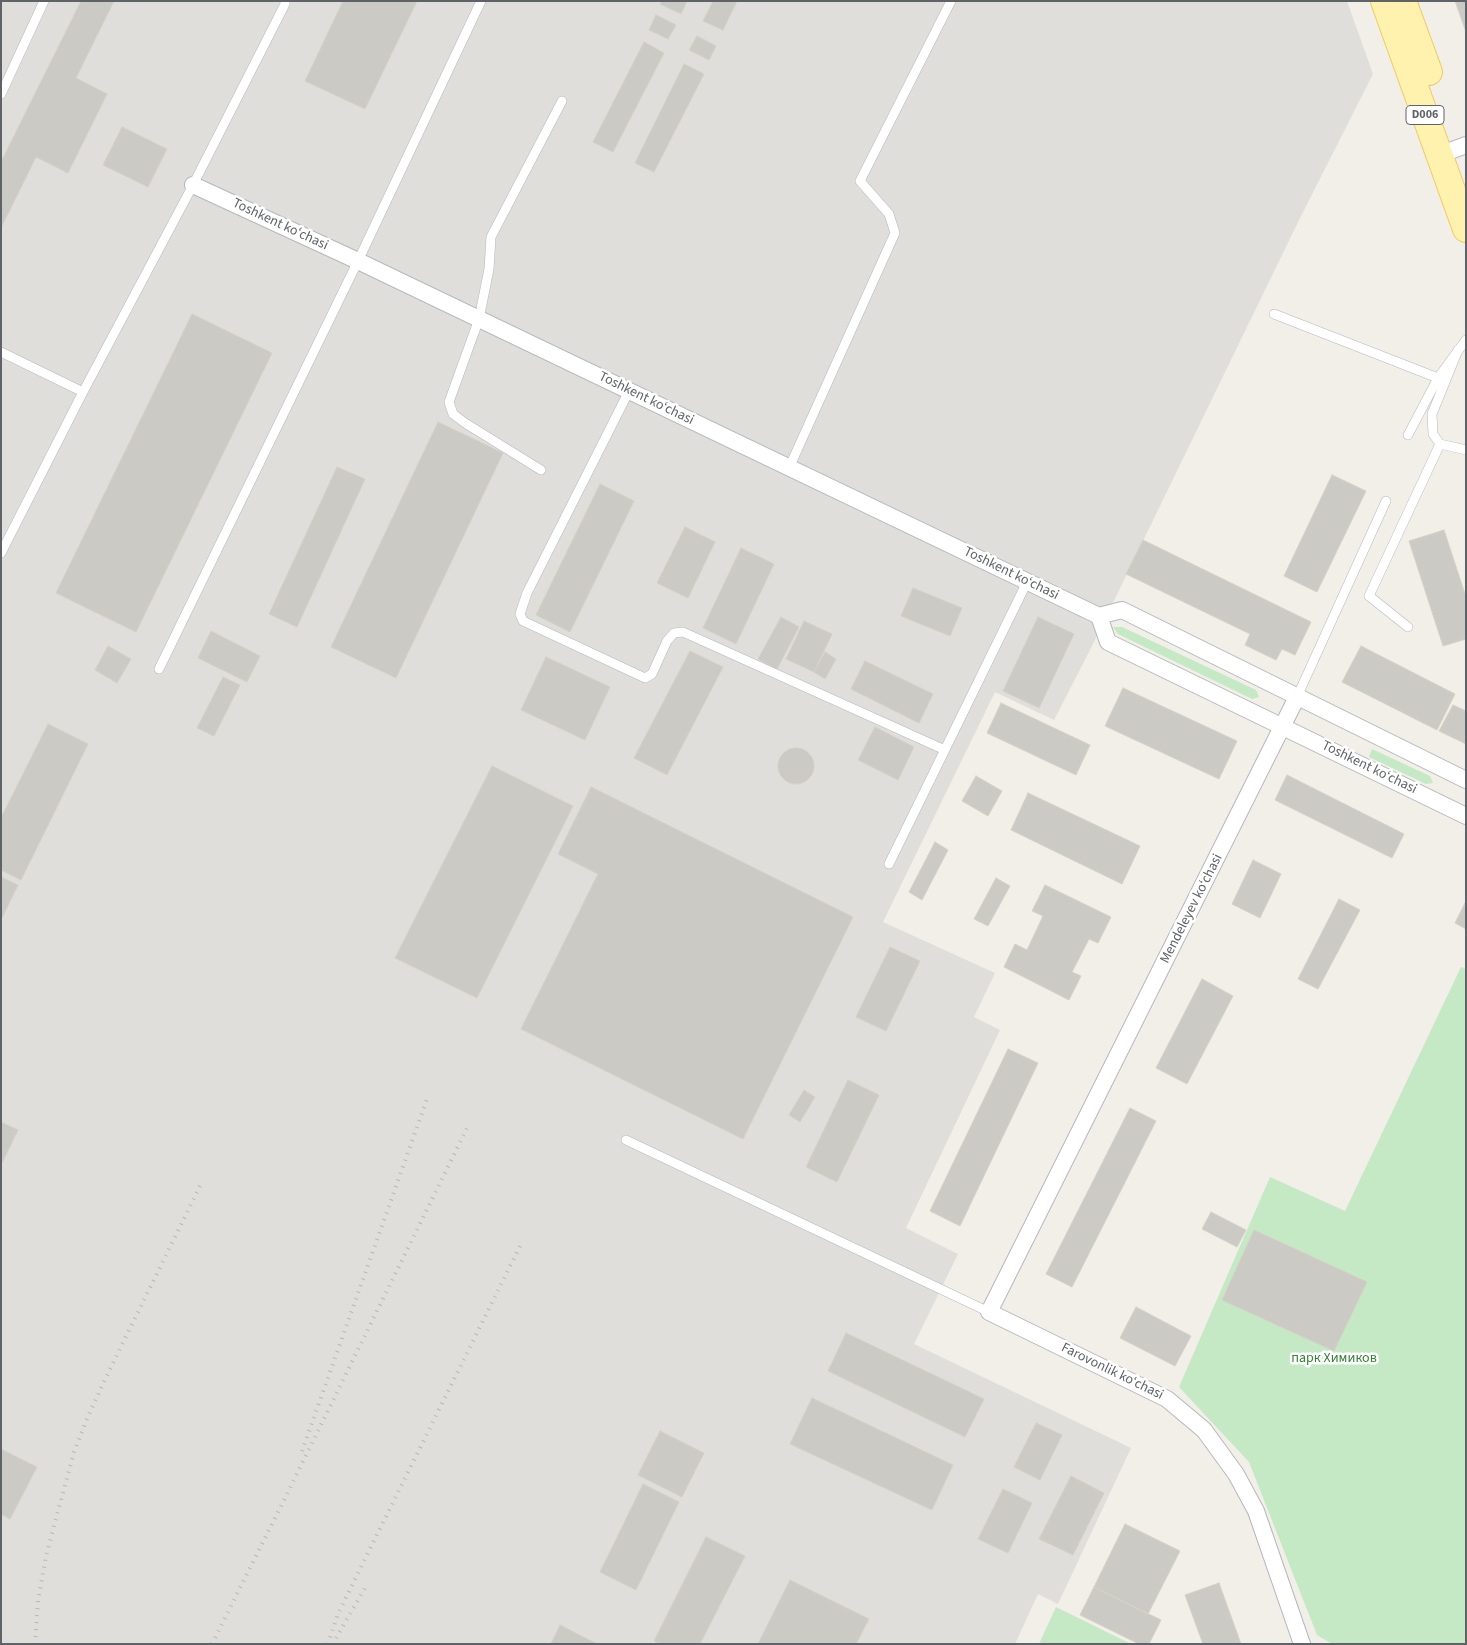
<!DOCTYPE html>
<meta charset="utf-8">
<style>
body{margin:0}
#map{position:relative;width:1467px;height:1645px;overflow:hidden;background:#f1efe8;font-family:"Source Sans 3",sans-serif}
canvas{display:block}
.frame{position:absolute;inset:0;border:2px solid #5f6368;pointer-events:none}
</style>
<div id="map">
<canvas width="1467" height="1645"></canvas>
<div class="frame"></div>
</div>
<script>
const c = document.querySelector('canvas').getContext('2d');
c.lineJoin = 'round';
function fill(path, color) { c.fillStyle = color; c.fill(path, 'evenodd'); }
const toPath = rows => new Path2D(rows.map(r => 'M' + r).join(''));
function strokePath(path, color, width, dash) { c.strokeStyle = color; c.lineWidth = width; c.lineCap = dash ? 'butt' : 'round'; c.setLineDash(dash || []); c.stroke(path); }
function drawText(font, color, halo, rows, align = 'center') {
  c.font = font + ' "Source Sans 3",sans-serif'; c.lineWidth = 5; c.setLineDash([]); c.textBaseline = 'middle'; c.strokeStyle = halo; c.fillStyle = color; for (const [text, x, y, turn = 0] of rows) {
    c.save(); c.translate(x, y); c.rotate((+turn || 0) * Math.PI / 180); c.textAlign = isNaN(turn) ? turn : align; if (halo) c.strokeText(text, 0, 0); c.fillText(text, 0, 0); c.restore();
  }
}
fill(toPath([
 [1,1,1347,1,1373,74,1300,218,1088,654,1054,720,995,692,883,922,995,973,974,1017,1000,1030,906,1228,958,1254,914,1344,1131,1448,1058,1604,1038,1594,1015,1644,1,1644]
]), '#e0deda');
fill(toPath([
 [1113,627,1122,627,1256,690,1259,697,1252,699,1118,634],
 [1372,749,1430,776,1433,783,1426,784,1369,757],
 [1461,967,1466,969,1466,1644,1332,1644,1317,1635,1249,1462,1179,1387,1270,1177,1345,1211],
 [1056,1607,1131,1644,1039,1644]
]), '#c5e8c5');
const building = toPath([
 [81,1,114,1,76,78,107,94,68,173,36,157,1,228,1,162,81,1],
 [343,1,417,1,365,109,305,81,343,1],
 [662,1,687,1,681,14,660,4,662,1],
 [713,1,737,1,723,30,703,21,713,1],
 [1455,1,1466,1,1466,32,1455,1],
 [656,15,676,25,668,39,649,30,656,15],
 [697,36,716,46,709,60,689,50,697,36],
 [644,42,664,53,613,152,593,142,644,42],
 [684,64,704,74,654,172,635,163,684,64],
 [122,127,167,149,148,187,103,165,122,127],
 [192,314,272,353,136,632,56,593,192,314],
 [438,422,503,453,396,678,331,647,438,422],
 [337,467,365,479,297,627,269,614,337,467],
 [1332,475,1366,491,1317,592,1284,576,1332,475],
 [600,484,634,501,570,632,536,615,600,484],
 [685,527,715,542,688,598,657,583,685,527],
 [1444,530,1466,597,1466,639,1443,646,1409,541,1444,530],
 [1143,540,1311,622,1295,655,1282,649,1276,660,1245,645,1250,634,1126,574,1143,540],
 [741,548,774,564,736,644,703,628,741,548],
 [913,588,962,608,950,636,901,616,913,588],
 [781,617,799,627,777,669,758,659,781,617],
 [1038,617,1074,634,1039,708,1003,691,1038,617],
 [804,621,832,634,814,672,786,659,804,621],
 [211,631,260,656,247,682,198,658,211,631],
 [108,646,131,659,117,683,95,670,108,646],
 [1361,646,1455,694,1437,730,1342,682,1361,646],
 [690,651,723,667,667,775,634,758,690,651],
 [825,652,836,659,825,679,814,672,825,652],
 [546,657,610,687,585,740,521,710,546,657],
 [865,661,933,694,919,723,851,689,865,661],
 [223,677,240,685,214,736,197,728,223,677],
 [1123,688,1237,741,1219,779,1105,726,1123,688],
 [1001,703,1090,745,1076,775,987,733,1001,703],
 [1453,705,1466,711,1466,744,1439,731,1453,705],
 [48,724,88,744,21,880,1,870,1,818,48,724],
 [875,727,914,747,898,780,858,760,875,727],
 '778 766a18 18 0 1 1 36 0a18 18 0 1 1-36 0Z',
 [492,766,573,806,477,998,395,958,492,766],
 [1287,775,1404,834,1392,858,1275,800,1287,775],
 [976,776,1002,791,988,816,962,801,976,776],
 [591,787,853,917,743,1139,521,1029,598,874,558,854,591,787],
 [1028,793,1140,846,1122,884,1011,830,1028,793],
 [935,842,948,850,922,900,909,892,935,842],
 [1253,860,1281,874,1260,918,1232,904,1253,860],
 [1,877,18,885,1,920,1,877],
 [996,878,1010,886,988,926,974,919,996,878],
 [1045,885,1111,917,1098,943,1089,939,1072,972,1081,976,1069,1000,1004,967,1015,944,1027,950,1043,916,1032,911,1045,885],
 [1339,899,1360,910,1318,989,1298,979,1339,899],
 [1466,901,1466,929,1455,923,1466,901],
 [890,947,920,961,886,1031,856,1017,890,947],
 [1202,979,1233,996,1187,1084,1156,1068,1202,979],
 [1008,1049,1038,1063,960,1226,930,1211,1008,1049],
 [848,1080,879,1095,837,1182,806,1167,848,1080],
 [804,1090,815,1097,800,1122,789,1115,804,1090],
 [1130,1108,1156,1121,1072,1287,1046,1274,1130,1108],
 [1,1122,18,1130,1,1165,1,1122],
 [1211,1212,1246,1230,1237,1247,1202,1229,1211,1212],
 [1254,1230,1367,1282,1334,1351,1222,1300,1254,1230],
 [1136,1307,1191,1336,1175,1366,1120,1338,1136,1307],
 [846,1333,984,1399,965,1437,828,1371,846,1333],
 [812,1398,953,1465,932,1510,790,1444,812,1398],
 [1036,1423,1062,1435,1040,1480,1014,1467,1036,1423],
 [660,1431,704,1453,682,1497,638,1475,660,1431],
 [1,1449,37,1467,10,1519,1,1514,1,1449],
 [1071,1476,1104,1493,1073,1555,1039,1539,1071,1476],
 [643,1484,679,1502,636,1590,600,1572,643,1484],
 [1003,1489,1032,1503,1008,1553,978,1539,1003,1489],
 [1125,1524,1180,1551,1148,1614,1094,1587,1125,1524],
 [706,1537,745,1556,700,1644,660,1644,654,1641,706,1537],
 [790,1580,869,1619,856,1644,758,1644,790,1580],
 [1219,1583,1241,1644,1203,1644,1185,1595,1219,1583],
 [1094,1587,1161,1620,1149,1644,1139,1644,1080,1615,1094,1587],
 [560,1625,597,1644,551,1644,560,1625]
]);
fill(building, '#cccac5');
strokePath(building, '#d6d1c6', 1);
const lane = toPath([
 [1,94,44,1],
 [1274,314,1438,378],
 [1458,350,1432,414,1433,434,1440,444,1466,450],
 [1,352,83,392,193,185,285,4,285,1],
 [629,391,527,593,520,614,523,621,645,678,652,674,667,641,674,633,683,632,945,750],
 [1408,435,1438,378,1466,340],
 [789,468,895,233,889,214,860,181,951,1],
 [541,470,465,423,453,414,449,402,479,319,489,269,491,237,562,101],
 [1,553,83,392],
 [1408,627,1369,596,1440,444],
 [159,669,358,261,481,1],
 [1297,697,1386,501],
 [889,864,1027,582],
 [626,1140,989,1312]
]);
const street = toPath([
 [1439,155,1466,145],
 [193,185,358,261,1099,616],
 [1297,697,989,1312,1167,1399,1204,1430,1236,1474,1256,1511,1302,1644],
 [1466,780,1122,610,1099,616,1108,642,1466,816]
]);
const primary = toPath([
 [1384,1,1466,229],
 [1403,1,1429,72]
]);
strokePath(lane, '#b5b8bc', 10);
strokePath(street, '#b5b8bc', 18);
strokePath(primary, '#f2c960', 28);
strokePath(lane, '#fff', 9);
strokePath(street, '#fff', 16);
strokePath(primary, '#fff2af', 26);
strokePath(toPath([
 [302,1451,427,1099],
 [336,1638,365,1588],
 [35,1644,38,1601,46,1556,74,1452,89,1414,111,1367,200,1186],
 [212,1644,285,1498,468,1126],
 [328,1644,338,1614,360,1569,522,1242]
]), '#b6b7b8', 4, [1, 6]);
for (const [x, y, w] of [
 [1425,115,38]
]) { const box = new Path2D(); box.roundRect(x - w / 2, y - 9.5, w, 19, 4); c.fillStyle = '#fff'; c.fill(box); strokePath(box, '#5f6368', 1); }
drawText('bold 12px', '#5f6368', null, [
 ["D006",1425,115]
]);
drawText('14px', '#5f6368', '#fff', [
 ["Toshkent ko‘chasi",280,225,25],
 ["Toshkent ko‘chasi",646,399,26],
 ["Toshkent ko‘chasi",1011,574,26],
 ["Toshkent ko‘chasi",1369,768,26],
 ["Mendeleyev ko‘chasi",1192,909,-63],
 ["Farovonlik ko‘chasi",1112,1372,26]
]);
drawText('14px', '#348238', '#fff', [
 ["парк Химиков",1334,1359]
]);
</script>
